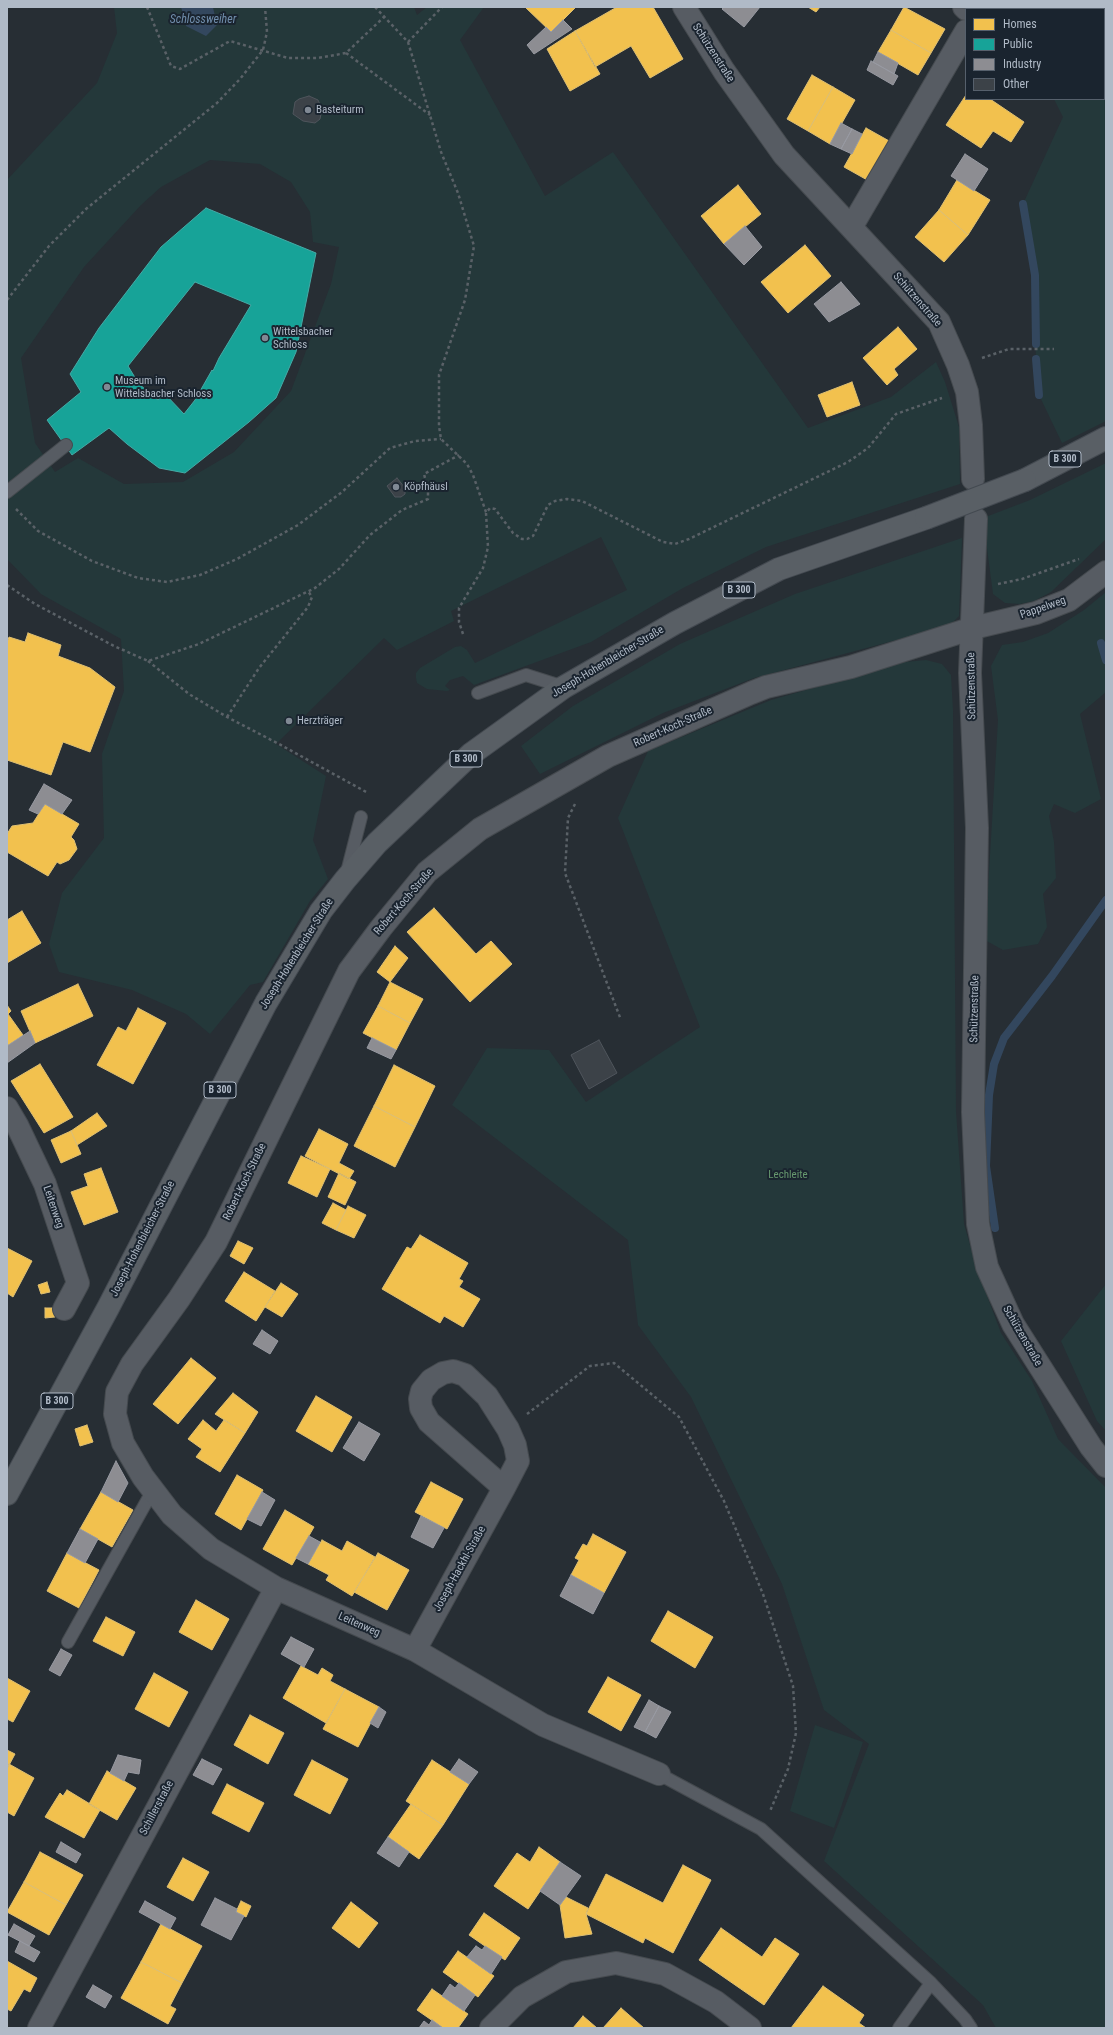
<!DOCTYPE html>
<meta charset="utf-8">
<style>
body{margin:0}
#map{position:relative;width:1113px;height:2035px;overflow:hidden;background:#272e34;font-family:"Roboto Condensed",sans-serif}
canvas{display:block}
.frame{position:absolute;inset:0;border:8px solid #b0bac7;pointer-events:none}
.legend{position:absolute;left:965px;top:8px;width:140px;height:92px;box-sizing:border-box;background:#1a242f;border:1px solid #56606c;margin:0;padding:5px 7px;list-style:none;font-size:12px;color:#b0bac7}
.legend li{display:flex;align-items:center;gap:8px;height:20px}
.legend b{width:20px;border:1px solid #56606c}
</style>
<div id="map">
<canvas width="1113" height="2035"></canvas>
<div class="frame"></div>
<ul class="legend">
<li><b style="height:11px;background:#f2c14e"></b>Homes</li>
<li><b style="height:11px;background:#17a398"></b>Public</li>
<li><b style="height:11px;background:#8d8d92"></b>Industry</li>
<li><b style="height:11px;background:#3c4248"></b>Other</li>
</ul>
</div>
<script>
const c = document.querySelector('canvas').getContext('2d');
c.lineJoin = 'round';
function fill(path, color) { c.fillStyle = color; c.fill(path, 'evenodd'); }
const toPath = rows => new Path2D(rows.map(r => 'M' + r).join(''));
function strokePath(path, color, width, dash) { c.strokeStyle = color; c.lineWidth = width; c.lineCap = dash ? 'butt' : 'round'; c.setLineDash(dash || []); c.stroke(path); }
function drawText(font, color, halo, rows, align = 'center') {
  c.font = font + ' "Roboto Condensed",sans-serif'; c.lineWidth = 4; c.setLineDash([]); c.textBaseline = 'middle'; c.strokeStyle = halo; c.fillStyle = color; for (const [text, x, y, turn = 0] of rows) {
    c.save(); c.translate(x, y); c.rotate((+turn || 0) * Math.PI / 180); c.textAlign = isNaN(turn) ? turn : align; if (halo) c.strokeText(text, 0, 0); c.fillText(text, 0, 0); c.restore();
  }
}
fill(toPath([
 [114,7,181,7,186,26,217,25,213,7,414,7,417,15,427,7,484,7,460,40,545,196,613,152,808,428,891,397,936,362,945,382,959,427,960,484,766,547,683,588,591,642,474,685,463,676,450,680,445,686,450,690,447,691,427,689,417,683,416,678,416,673,420,668,455,647,461,646,467,650,475,663,627,590,601,537,451,611,454,621,397,650,384,638,276,744,326,776,313,840,328,879,310,901,263,982,250,985,210,1034,186,1014,132,990,59,972,49,944,62,893,104,838,102,754,124,691,121,639,41,594,7,559,7,180,97,83,117,33],
 [210,160,260,164,291,182,310,212,313,242,339,247,331,284,291,391,234,452,183,482,124,484,78,458,55,472,35,443,21,358,84,267,141,205,161,187],
 [1008,7,1106,7,1106,421,1062,443,1039,395,1036,372,1035,275,1023,204,1063,117,1054,99,1104,99,1104,9,1009,9],
 [1106,463,1106,539,1051,592,1034,601,1020,604,1005,603,993,594,983,518,1030,500],
 [962,538,959,616,949,626,754,678,663,713,540,774,521,746,573,706,680,644,795,594],
 [1106,592,1106,692,1080,714,1101,799,1075,813,1054,804,1049,816,1054,842,1056,878,1043,894,1047,927,1038,944,1003,950,985,940,998,720,991,666,1002,645,1023,642,1048,633,1084,610],
 [926,660,942,664,951,675,953,710,956,1112,964,1224,977,1269,1001,1333,1032,1381,1058,1439,1106,1488,1106,2028,996,2028,983,2005,824,1861,869,1744,824,1710,782,1584,691,1397,638,1325,628,1240,452,1105,487,1048,549,1050,586,1102,700,1027,618,818,648,751,771,700,905,662],
 [1106,1284,1106,1431,1097,1421,1061,1341],
 [815,1725,863,1742,834,1828,790,1811]
]), '#24383a');
fill(toPath([
 [181,7,213,7,217,25,206,36,186,26]
]), '#33475e');
const homes = toPath([
 [525,7,576,7,551,32,525,7],
 [617,7,653,7,683,59,650,78,631,46,595,67,575,31,617,7],
 [808,7,820,7,816,12,808,7],
 [904,7,945,29,931,53,891,30,904,7],
 [891,30,931,53,918,75,878,52,891,30],
 [575,31,600,74,570,91,547,49,575,31],
 [812,75,833,87,808,131,787,119,812,75],
 [833,87,855,100,830,144,808,131,833,87],
 [966,95,966,99,990,99,1024,122,1011,142,993,131,981,148,946,125,966,95],
 [866,128,891,142,869,181,844,167,866,128],
 [957,180,990,200,968,235,939,210,957,180],
 [738,185,761,214,724,244,701,216,738,185],
 [939,210,968,235,944,262,915,237,939,210],
 [805,245,831,276,788,313,761,282,805,245],
 [898,327,917,349,894,369,898,375,887,385,863,358,898,327],
 [852,382,860,405,827,417,818,395,852,382],
 [28,633,61,645,58,656,90,668,115,687,90,752,63,742,51,775,7,760,7,643,9,637,25,642,28,633],
 [45,804,79,824,71,837,74,840,77,849,69,860,60,864,57,862,48,876,7,852,7,834,12,826,33,823,45,804],
 [434,908,476,954,491,941,512,964,470,1002,407,932,434,908],
 [22,911,41,943,7,963,7,920,22,911],
 [395,946,408,958,390,982,377,972,395,946],
 [390,982,423,999,410,1023,378,1006,390,982],
 [78,984,93,1016,35,1043,21,1011,78,984],
 [7,1005,11,1011,8,1014,23,1035,7,1046,7,1005],
 [378,1006,410,1023,396,1050,363,1033,378,1006],
 [138,1008,166,1023,133,1084,97,1065,118,1027,126,1031,138,1008],
 [40,1064,73,1117,44,1133,11,1081,40,1064],
 [394,1065,435,1086,415,1127,374,1106,394,1065],
 [374,1106,415,1127,395,1167,354,1146,374,1106],
 [97,1113,107,1126,77,1145,71,1131,97,1113],
 [319,1129,348,1144,339,1163,354,1171,349,1179,305,1156,319,1129],
 [71,1131,81,1154,61,1163,51,1140,71,1131],
 [301,1156,330,1169,317,1197,288,1183,301,1156],
 [101,1168,118,1212,84,1225,71,1192,88,1186,84,1174,101,1168],
 [339,1173,356,1182,345,1205,328,1197,339,1173],
 [333,1203,346,1210,336,1230,322,1223,333,1203],
 [348,1206,366,1215,354,1238,336,1230,348,1206],
 [420,1235,468,1263,459,1279,463,1281,459,1287,480,1299,463,1327,444,1316,440,1323,382,1289,407,1247,411,1249,420,1235],
 [238,1241,253,1248,244,1264,230,1256,238,1241],
 [7,1248,32,1261,13,1297,7,1293,7,1248],
 [244,1272,275,1291,256,1321,225,1301,244,1272],
 [47,1282,50,1292,41,1294,38,1285,47,1282],
 [281,1283,298,1294,282,1317,265,1307,281,1283],
 [45,1308,54,1308,55,1317,45,1318,45,1308],
 [191,1358,216,1378,178,1424,153,1404,191,1358],
 [233,1393,258,1412,245,1433,215,1414,233,1393],
 [316,1396,352,1417,332,1452,296,1431,316,1396],
 [203,1420,216,1431,224,1420,245,1433,220,1472,196,1457,202,1449,188,1439,203,1420],
 [87,1425,93,1442,80,1446,75,1429,87,1425],
 [237,1475,263,1490,241,1530,215,1514,237,1475],
 [431,1482,463,1499,447,1529,415,1512,431,1482],
 [101,1492,133,1510,112,1547,80,1529,101,1492],
 [285,1510,314,1527,292,1565,263,1549,285,1510],
 [593,1534,626,1552,604,1593,571,1575,579,1560,575,1558,583,1544,587,1546,593,1534],
 [322,1540,342,1551,347,1541,375,1557,352,1596,326,1580,329,1575,308,1564,322,1540],
 [67,1553,99,1570,79,1608,47,1591,67,1553],
 [378,1553,409,1570,387,1610,354,1592,378,1553],
 [196,1600,229,1619,212,1650,179,1632,196,1600],
 [668,1611,713,1637,695,1668,651,1641,668,1611],
 [106,1617,135,1632,123,1656,93,1641,106,1617],
 [301,1666,318,1675,322,1668,333,1675,330,1681,345,1689,326,1723,283,1698,301,1666],
 [154,1673,188,1692,169,1727,135,1709,154,1673],
 [608,1677,641,1695,621,1731,588,1712,608,1677],
 [7,1678,30,1691,13,1722,7,1719,7,1678],
 [345,1689,379,1707,358,1747,323,1729,345,1689],
 [250,1715,284,1733,268,1764,234,1745,250,1715],
 [7,1750,15,1754,7,1769,7,1750],
 [312,1760,348,1779,330,1814,294,1795,312,1760],
 [432,1760,469,1784,443,1825,406,1801,432,1760],
 [9,1764,34,1778,14,1816,7,1812,7,1769,9,1764],
 [107,1771,136,1788,117,1820,89,1804,107,1771],
 [227,1784,264,1803,249,1832,212,1813,227,1784],
 [67,1790,100,1810,84,1838,45,1817,60,1793,63,1796,67,1790],
 [411,1804,443,1825,419,1859,388,1837,411,1804],
 [539,1847,560,1862,528,1909,494,1886,517,1853,530,1862,539,1847],
 [40,1852,83,1875,66,1905,24,1882,40,1852],
 [183,1858,209,1872,193,1901,167,1887,183,1858],
 [683,1865,711,1880,673,1953,645,1938,643,1943,586,1914,606,1874,663,1903,683,1865],
 [24,1882,66,1905,49,1935,7,1912,24,1882],
 [566,1897,588,1908,586,1914,592,1934,565,1938,560,1905,566,1897],
 [241,1901,251,1906,246,1917,236,1912,241,1901],
 [351,1902,378,1923,359,1948,332,1928,351,1902],
 [484,1913,520,1938,505,1960,469,1935,484,1913],
 [161,1924,202,1946,182,1983,141,1962,161,1924],
 [721,1928,762,1957,775,1938,799,1954,764,2005,699,1960,721,1928],
 [458,1951,494,1976,478,1997,443,1972,458,1951],
 [7,1961,37,1978,30,1992,24,1989,11,2011,7,2009,7,1961],
 [141,1962,182,1983,170,2006,176,2009,168,2024,121,1998,141,1962],
 [823,1986,864,2015,859,2023,866,2028,791,2028,823,1986],
 [432,1989,468,2014,458,2028,443,2028,417,2010,432,1989],
 [621,2008,644,2028,603,2028,621,2008],
 [583,2016,597,2028,573,2028,583,2016]
]);
fill(homes, '#f2c14e');
strokePath(homes, '#debf72', 1);
const public = toPath([
 [206,208,316,253,296,352,276,398,249,422,185,473,159,468,127,444,109,428,72,455,47,420,81,392,70,374,99,328,161,247,206,208],
 [195,282,251,305,219,358,213,371,212,370,195,400,184,414,165,394,158,400,139,384,128,366,195,282]
]);
fill(public, '#17a398');
strokePath(public, '#45aaa6', 1);
const industry = toPath([
 [724,7,760,7,744,27,722,9,724,7],
 [563,20,572,29,534,54,527,45,546,27,551,32,563,20],
 [878,52,898,63,894,74,873,62,878,52],
 [871,61,898,76,893,85,867,70,871,61],
 [841,123,852,129,841,149,830,144,841,123],
 [852,129,862,134,852,154,841,149,852,129],
 [965,154,988,169,974,191,951,176,965,154],
 [745,226,762,247,744,265,724,244,745,226],
 [841,282,860,304,829,322,814,304,841,282],
 [44,784,72,800,62,814,45,804,38,814,29,810,44,784],
 [30,1031,35,1043,7,1063,7,1046,30,1031],
 [372,1038,396,1050,391,1059,367,1048,372,1038],
 [262,1330,278,1341,270,1354,253,1344,262,1330],
 [359,1422,380,1434,364,1461,343,1448,359,1422],
 [116,1461,128,1483,118,1502,101,1492,116,1461],
 [262,1492,275,1500,261,1526,247,1519,262,1492],
 [421,1516,444,1528,433,1548,411,1537,421,1516],
 [80,1529,98,1539,85,1563,67,1553,80,1529],
 [309,1536,320,1542,308,1564,296,1558,309,1536],
 [571,1575,604,1593,593,1614,560,1596,571,1575],
 [291,1637,314,1649,304,1667,281,1654,291,1637],
 [61,1649,72,1655,60,1676,49,1670,61,1649],
 [649,1700,659,1706,645,1732,634,1727,649,1700],
 [659,1706,671,1712,656,1738,645,1732,659,1706],
 [379,1707,386,1712,378,1728,370,1723,379,1707],
 [118,1755,141,1760,139,1774,128,1772,124,1781,110,1773,118,1755],
 [202,1759,222,1769,213,1785,193,1775,202,1759],
 [459,1759,478,1772,469,1784,450,1772,459,1759],
 [388,1837,409,1852,399,1867,377,1853,388,1837],
 [61,1842,81,1854,76,1863,56,1852,61,1842],
 [560,1862,581,1876,560,1905,540,1891,560,1862],
 [215,1898,237,1909,236,1912,244,1916,231,1940,201,1925,215,1898],
 [145,1901,176,1918,170,1929,139,1912,145,1901],
 [14,1924,35,1936,29,1946,8,1935,14,1924],
 [20,1941,40,1952,34,1962,15,1952,20,1941],
 [476,1946,482,1950,485,1946,502,1957,491,1974,467,1957,476,1946],
 [459,1983,475,1995,464,2011,442,1996,450,1984,455,1988,459,1983],
 [93,1985,112,1996,105,2008,86,1997,93,1985],
 [432,2020,443,2028,419,2028,424,2021,429,2025,432,2020]
]);
fill(industry, '#8d8d92');
strokePath(industry, '#989aa2', 1);
strokePath(toPath([
 [1023,204,1035,275,1036,344],
 [1036,359,1039,395],
 [1101,643,1106,660],
 [995,1228,986,1166,989,1095,994,1064,1004,1038,1052,976,1106,900]
]), '#33475e', 8);
const building = toPath([
 [309,96,318,100,322,109,320,119,315,123,303,121,293,114,295,102,299,99,309,96],
 [397,478,405,488,405,494,401,497,395,497,387,486,397,478],
 [599,1040,617,1073,589,1089,571,1055,599,1040]
]);
fill(building, '#3c4248');
strokePath(building, '#4f555c', 1);
const service = toPath([
 [7,492,66,445],
 [478,693,526,675,564,687],
 [347,872,361,817],
 [68,1642,153,1490],
 [659,1774,761,1829,931,1983,965,2019,971,2028],
 [899,2028,931,1983]
]);
const minor = toPath([
 [684,7,724,71,784,155,939,322,958,365,967,392,971,425,973,479],
 [964,7,966,9],
 [852,226,966,31],
 [976,519,970,673,977,828,973,1112,978,1224,987,1267,1013,1324,1091,1447,1106,1466],
 [7,1108,17,1125,45,1184,78,1283,64,1309],
 [415,1650,504,1488,518,1461,515,1445,508,1429,487,1396,465,1375,453,1371,443,1373,431,1380,422,1391,420,1399,421,1408,429,1422,504,1488],
 [659,1774,543,1725,415,1650,276,1588,211,1549,172,1515,143,1477,123,1443,115,1414,117,1392,132,1364,179,1299,216,1242,349,971,381,928,427,872,480,829,608,756,751,693,766,687,851,667,973,628,1036,613,1069,600,1106,572],
 [39,2028,276,1588],
 [491,2028,522,1997,566,1972,616,1963,665,1974,716,2002,750,2028]
]);
const primary = toPath([
 [1025,480,1106,438],
 [7,1494,108,1308,266,1003,321,911,345,880,377,843,471,754,564,687,675,623,779,569,926,518]
]);
strokePath(service, '#454a4f', 14);
strokePath(minor, '#454a4f', 24);
strokePath(primary, '#444a51', 24);
strokePath(toPath([
 [147,7,171,66,180,69,230,41,288,58,318,58,346,53,384,17],
 [375,7,408,42,441,152,458,193,474,246,465,300,439,375,439,426,441,439,467,464,473,475,486,512],
 [408,42,442,7],
 [346,53,430,115],
 [7,300,49,246,86,209,217,103,240,79,263,50,267,32,265,7],
 [982,358,1009,349,1054,349],
 [16,509,38,531,92,561,138,578,167,582,200,575,237,559,298,525,342,492,390,448,415,441,441,439],
 [998,584,1022,579,1079,559],
 [7,585,35,604,114,646,148,661,199,644,315,588,339,569,370,535,402,510,428,499,428,490,424,474,459,455],
 [463,634,459,622,459,608,483,568,488,547,486,513,490,508,495,509,513,533,522,539,527,539,533,536,548,505,555,501,567,499,582,501,663,542,675,544,689,539,848,462,868,448,896,414,942,398],
 [148,661,189,694,227,717,279,744,368,793],
 [227,717,259,668,308,607,312,597,308,591],
 [575,804,568,818,565,873,621,1020],
 [527,1414,590,1366,614,1363,679,1417,724,1501,763,1594,793,1686,796,1733,788,1769,770,1811]
]), '#5a6167', 2.5, [3, 3]);
strokePath(service, '#575c63', 12);
strokePath(minor, '#575c63', 22);
strokePath(primary, '#595f65', 22);
const primaryBridge = toPath([
 [926,518,1025,480]
]);
strokePath(primaryBridge, '#444a51', 24, []);
strokePath(primaryBridge, '#595f65', 22);
for (const [x, y, r, color] of [
 [308,110,4,"#808994"],
 [265,338,4,"#808994"],
 [107,387,4,"#808994"],
 [396,487,4,"#808994"],
 [289,721,4,"#808994"]
]) { const dot = new Path2D(); dot.arc(x, y, r, 0, 2 * Math.PI); c.fillStyle = color; c.fill(dot); strokePath(dot, '#1a242f', 1.5); }
for (const [x, y, w] of [
 [1065,459,32],
 [739,590,32],
 [466,759,32],
 [220,1090,32],
 [57,1401,32]
]) { const box = new Path2D(); box.roundRect(x - w / 2, y - 8, w, 16, 3); c.fillStyle = '#1a242f'; c.fill(box); strokePath(box, '#b0bac7', 1); }
drawText('bold 10px', '#b0bac7', null, [
 ["B 300",1065,459],
 ["B 300",739,590],
 ["B 300",466,759],
 ["B 300",220,1090],
 ["B 300",57,1401]
]);
drawText('11px', '#b0bac7', '#1a242f', [
 ["Schützenstraße",713,53,57],
 ["Schützenstraße",917,300,49],
 ["Pappelweg",1043,608,-19],
 ["Joseph-Hohenbleicher-Straße",608,662,-31],
 ["Schützenstraße",972,686,-91],
 ["Robert-Koch-Straße",673,727,-24],
 ["Robert-Koch-Straße",404,902,-49],
 ["Joseph-Hohenbleicher-Straße",297,954,-58],
 ["Schützenstraße",975,1009,-89],
 ["Robert-Koch-Straße",245,1182,-64],
 ["Leitenweg",53,1207,71],
 ["Joseph-Hohenbleicher-Straße",143,1239,-63],
 ["Schützenstraße",1022,1336,60],
 ["Joseph-Hackhl-Straße",460,1569,-61],
 ["Leitenweg",359,1625,24],
 ["Schillerstraße",157,1808,-62]
]);
drawText('11px', '#b0bac7', '#1a242f', [
 ["Basteiturm",316,110],
 ["Wittelsbacher",273,332],
 ["Schloss",273,345],
 ["Museum im",115,381],
 ["Wittelsbacher Schloss",115,394],
 ["Köpfhäusl",404,487],
 ["Herzträger",297,721]
], 'left');
drawText('11px', '#66986e', '#1a242f', [
 ["Lechleite",788,1175]
]);
drawText('italic 12px', '#708dab', '#1a242f', [
 ["Schlossweiher",203,20]
]);
</script>
